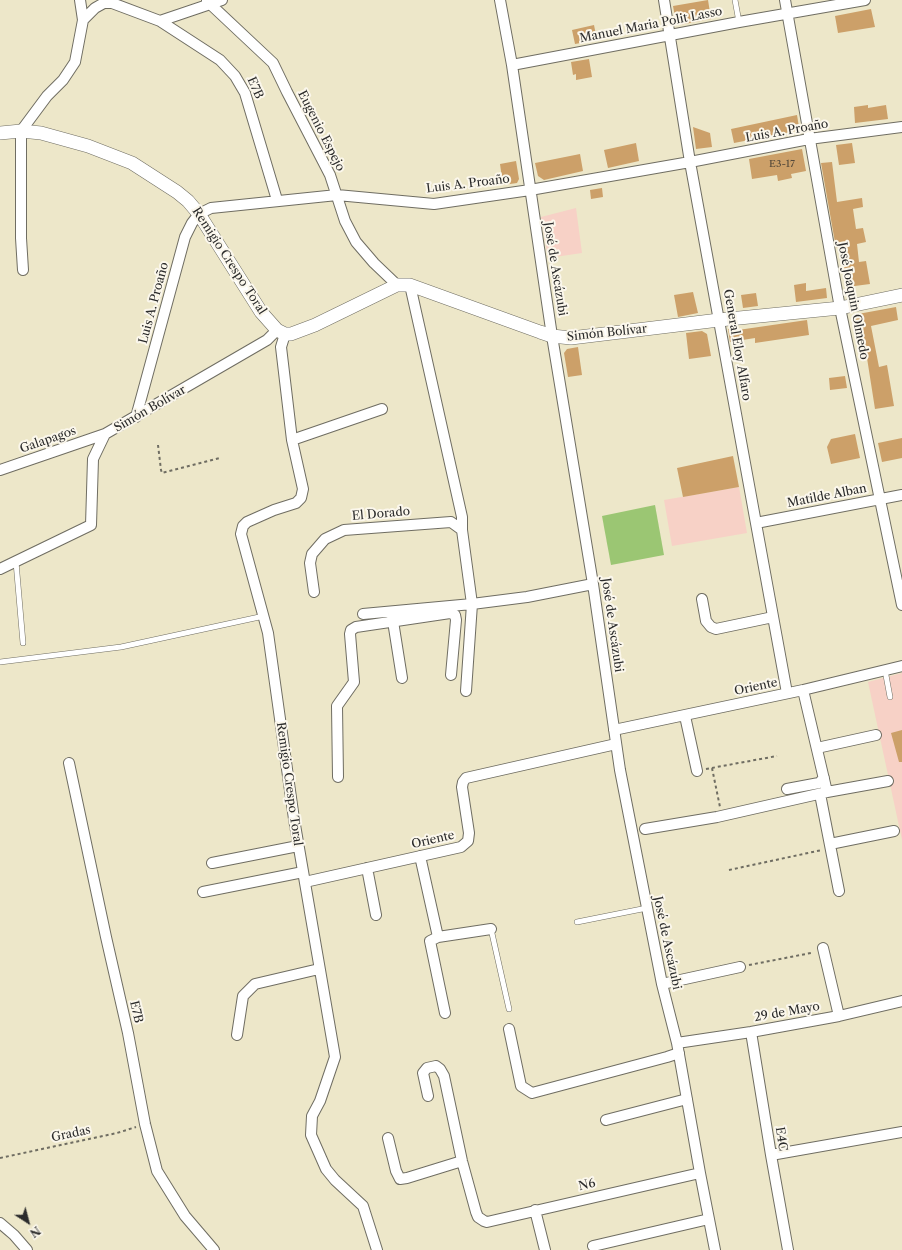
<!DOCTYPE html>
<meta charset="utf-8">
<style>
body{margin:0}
#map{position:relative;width:902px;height:1250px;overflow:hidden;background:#ede7c9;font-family:"Libre Caslon Text",serif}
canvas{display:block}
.north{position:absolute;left:8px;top:1202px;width:40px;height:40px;-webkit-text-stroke:3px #fbf7ec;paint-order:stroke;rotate:144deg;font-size:11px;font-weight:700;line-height:16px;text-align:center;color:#2b2b2b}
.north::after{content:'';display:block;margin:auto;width:14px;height:18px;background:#2b2b2b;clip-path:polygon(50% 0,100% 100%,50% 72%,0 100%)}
</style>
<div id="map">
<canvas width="902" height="1250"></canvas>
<div class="north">N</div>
</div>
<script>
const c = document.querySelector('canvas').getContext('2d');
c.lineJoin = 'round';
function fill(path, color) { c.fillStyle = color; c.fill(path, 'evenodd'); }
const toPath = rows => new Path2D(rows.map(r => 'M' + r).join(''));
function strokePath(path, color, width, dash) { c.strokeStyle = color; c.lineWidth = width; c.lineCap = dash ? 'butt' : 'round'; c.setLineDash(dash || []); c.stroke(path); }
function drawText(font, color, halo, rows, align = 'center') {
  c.font = font + ' "Libre Caslon Text",serif'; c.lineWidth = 4; c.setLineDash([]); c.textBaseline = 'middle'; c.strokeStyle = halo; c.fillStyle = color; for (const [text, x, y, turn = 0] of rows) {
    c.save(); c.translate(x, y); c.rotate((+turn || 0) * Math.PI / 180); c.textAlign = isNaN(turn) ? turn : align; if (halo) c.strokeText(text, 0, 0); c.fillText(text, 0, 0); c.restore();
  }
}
fill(toPath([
 [576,208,582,253,548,258,541,217],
 [739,487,747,533,672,546,664,500],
 [902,673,902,840,868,682]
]), '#f7d1c6');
fill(toPath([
 [655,505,664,555,611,565,602,516]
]), '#9bc673');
fill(toPath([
 [708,0,711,19,679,25,676,23,673,6],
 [871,9,875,27,838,33,835,16],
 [594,25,597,40,575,44,572,30],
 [589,59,592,77,576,80,576,74,573,75,571,62],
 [868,105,868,108,886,105,888,119,855,123,854,107],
 [797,115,799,127,796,131,734,143,731,129],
 [693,127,710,133,712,147,696,149],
 [636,143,639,161,608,168,604,150],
 [852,143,855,163,839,165,836,145],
 [802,149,806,171,791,174,792,178,778,181,777,175,752,179,749,159],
 [580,154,583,171,544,180,538,176,535,163],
 [516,161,519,179,517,183,503,185,500,164],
 [832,162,837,202,862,198,863,207,853,209,856,229,863,228,866,242,857,244,859,262,866,261,870,284,847,287,841,247,836,248,821,163],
 [602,188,603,197,591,199,590,190],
 [806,283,806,291,826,288,827,298,796,302,794,285],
 [693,292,698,313,678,317,674,295],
 [756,293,758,306,743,308,741,295],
 [896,307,898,320,871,326,879,367,887,365,894,406,875,409,867,358,861,359,854,320,855,316,858,314],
 [807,320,809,335,755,343,755,338,730,342,728,329,738,327,738,330],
 [702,331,707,334,711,356,689,359,686,333],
 [578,347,582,375,568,377,564,353,567,349],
 [845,376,847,388,830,390,829,378],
 [855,434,860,458,831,464,827,447,831,439],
 [902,438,902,458,882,462,878,443],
 [733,456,739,487,683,497,677,468],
 [902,730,902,762,899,762,891,733]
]), '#cca069');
const service = toPath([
 [735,0,739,22],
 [16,562,23,643],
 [0,662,121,647,264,616],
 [885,670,890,697],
 [577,922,647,908],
 [491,929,509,1009]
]);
const minor = toPath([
 [80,0,83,20],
 [500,0,512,65,552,336,593,584,620,770,662,984,677,1043,700,1173,715,1250],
 [664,0,690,162,787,693],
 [785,0,840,308,902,605],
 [207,1,273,63,287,92,330,175,345,221,356,242,374,263,397,285],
 [160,21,220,60,235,76,245,93,277,200],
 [512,65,739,22,865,0],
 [23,270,21,238,21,131,47,96,63,80,75,62,83,20,95,8,104,3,112,3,160,21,222,0],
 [410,285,462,517,462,530],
 [285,334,281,347,292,440,303,489,301,498,296,503,274,510,247,522,243,526,241,534,268,633,294,819,335,1057,320,1101,312,1116,311,1135,326,1169,335,1180,363,1206,377,1250],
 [136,417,185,237,192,223,199,214,211,208,337,195,434,204,530,190,690,162,809,139,902,127],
 [292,440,382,409],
 [0,470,105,434],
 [756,523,902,495],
 [0,569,91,525,93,459,105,434,267,340,277,330],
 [314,592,310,563,312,554,325,539,344,530,451,522,462,530,472,604,466,691],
 [702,599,706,621,711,627,716,629,773,617],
 [363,614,472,604,527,597,593,584],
 [392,615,402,678],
 [803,690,827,792],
 [685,716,697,771],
 [614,730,803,690,902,666],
 [817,748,876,735],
 [69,763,106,937,128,1033,145,1124,157,1171,185,1216,214,1250],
 [338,777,337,706,354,682,350,634,351,630,356,627,450,613,455,615,456,620,451,675],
 [787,789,819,783,824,778],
 [820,794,839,891],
 [645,829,717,817,827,792,888,781],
 [830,844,894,831],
 [420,856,438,937],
 [212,863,298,846],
 [367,868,376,915],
 [305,882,461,847,468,841,469,833,462,787,463,782,466,778,616,744],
 [203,892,303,872],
 [823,948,839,1016],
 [662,984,740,967],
 [445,1013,430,941,438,937,491,929],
 [509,1029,521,1086,532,1093,667,1057,679,1053],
 [751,1032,771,1155,788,1250],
 [237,1035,243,996,255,984,319,969],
 [677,1043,751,1032,839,1016,902,1001],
 [428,1096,423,1073,427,1068,436,1066,440,1069,444,1076,462,1161,476,1212,478,1217,484,1221,487,1222,700,1173],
 [606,1120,687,1099],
 [388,1138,396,1171,400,1179,407,1178,462,1161],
 [771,1155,902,1132],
 [535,1210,545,1250],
 [0,1223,14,1235,27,1250],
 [593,1246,709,1219]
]);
const tertiary = toPath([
 [0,133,21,131,41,133,88,146,132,163,177,192,188,201,199,214,261,312,277,330,285,334,291,334,315,325,397,285,410,285,540,332,552,336,571,338,719,320,840,308,902,295]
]);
strokePath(service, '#6f6d62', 6);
strokePath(minor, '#6f6d62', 12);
strokePath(tertiary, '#6f6d62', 14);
strokePath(toPath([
 [158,445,161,470,162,473,220,458],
 [712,768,720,807],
 [706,769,777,756],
 [729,870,822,850],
 [749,965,811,953],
 [0,1158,117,1133,136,1127]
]), '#6f6d62', 2, [3, 3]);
strokePath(service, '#fff', 5);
strokePath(minor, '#fff', 10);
strokePath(tertiary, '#fff', 13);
drawText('10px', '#53483a', null, [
 ["E3-17",782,164]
]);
drawText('12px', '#2b2b2b', '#fbf7ec', [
 ["Manuel Maria Polit Lasso",651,25,-11],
 ["E7B",255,88,66],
 ["Eugenio Espejo",321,131,63],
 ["Luis A. Proaño",787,131,-10],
 ["Luis A. Proaño",468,184,-7],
 ["Remigio Crespo Toral",229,261,57],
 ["José de Ascázubi",555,269,81],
 ["José Joaquin Olmedo",853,301,79],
 ["Luis A. Proaño",154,303,-75],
 ["Simón Bolívar",607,333,-6],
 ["General Eloy Alfaro",737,345,80],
 ["Simón Bolívar",150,409,-30],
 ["Galapagos",48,440,-19],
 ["Matilde Alban",827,496,-11],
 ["El Dorado",381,514,-5],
 ["José de Ascázubi",612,625,82],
 ["Oriente",756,687,-12],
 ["Remigio Crespo Toral",289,784,82],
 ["Oriente",433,840,-13],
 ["José de Ascázubi",667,943,78],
 ["E7B",136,1012,77],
 ["29 de Mayo",787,1012,-10],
 ["Gradas",71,1134,-12],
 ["E4C",781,1139,81],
 ["N6",587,1185,-13]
]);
</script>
